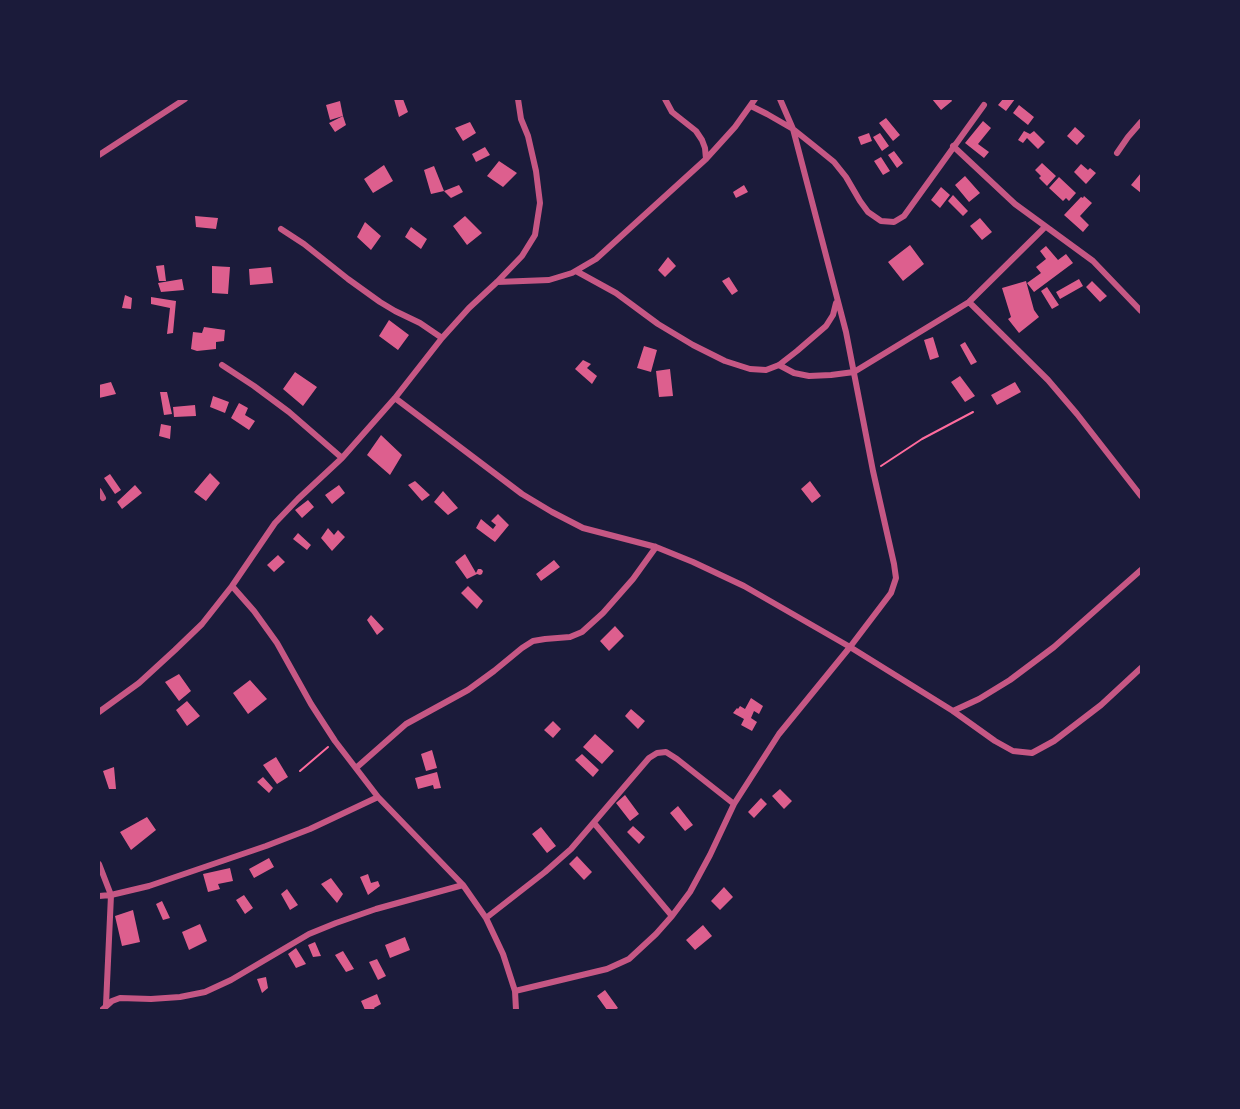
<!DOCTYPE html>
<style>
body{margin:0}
#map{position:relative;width:1240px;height:1109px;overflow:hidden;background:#1b1b3a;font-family:Raleway,sans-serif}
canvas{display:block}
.frame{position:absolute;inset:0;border:100px solid #1b1b3a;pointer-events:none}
</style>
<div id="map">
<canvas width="1240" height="1109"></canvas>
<div class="frame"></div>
</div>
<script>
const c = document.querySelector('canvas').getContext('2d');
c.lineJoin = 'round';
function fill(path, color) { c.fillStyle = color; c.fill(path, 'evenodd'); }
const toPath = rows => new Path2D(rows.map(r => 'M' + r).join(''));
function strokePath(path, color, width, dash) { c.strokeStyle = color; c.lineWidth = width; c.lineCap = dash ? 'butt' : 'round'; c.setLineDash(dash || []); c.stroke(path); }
fill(toPath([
 [394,99,403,99,408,112,399,117],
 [932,99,951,99,952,101,941,110],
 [1003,99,1015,99,1006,111,998,105],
 [340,101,343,116,330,120,326,105],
 [1019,105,1034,117,1028,125,1013,113],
 [343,116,346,125,335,132,329,123],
 [886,118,900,135,893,141,879,123],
 [983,121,991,128,978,144,989,152,984,158,965,143],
 [470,122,476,133,463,141,455,128],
 [1075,127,1085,136,1077,145,1067,136],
 [1024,131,1030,134,1034,131,1045,142,1038,149,1027,138,1023,143,1018,140],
 [869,133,872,141,861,145,858,137],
 [880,133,889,146,882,151,873,137],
 [485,147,490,155,476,162,472,154],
 [894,151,903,163,897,168,888,155],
 [881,157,890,171,883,175,874,161],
 [499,161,517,173,503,187,487,176],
 [1042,163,1056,176,1047,186,1039,178,1041,176,1035,170],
 [1081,164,1088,170,1090,168,1096,173,1086,184,1074,172],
 [384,165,393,181,373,193,364,179],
 [434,166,444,191,431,194,424,170],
 [1141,173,1141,193,1131,185],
 [965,176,980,193,969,202,955,185],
 [1059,177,1076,193,1069,201,1066,198,1063,201,1049,188],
 [459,185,463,192,451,198,444,191],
 [744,185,748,192,736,198,733,192],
 [941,187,950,195,940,208,931,200],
 [953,195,968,211,963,216,948,201],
 [1084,196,1092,203,1080,216,1089,225,1083,232,1064,215,1081,197,1083,198],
 [195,216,218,218,216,229,196,227],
 [465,216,482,233,467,245,453,226],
 [980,218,992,232,982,240,970,226],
 [365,222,381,236,371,250,357,237],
 [411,227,427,239,421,249,405,237],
 [910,245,924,264,903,281,888,262],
 [1046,246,1058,260,1066,254,1073,263,1034,292,1027,283,1041,273,1036,267,1046,259,1040,251],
 [668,257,676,266,665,277,658,270],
 [164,265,166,281,159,281,156,266],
 [212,266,230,267,228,294,212,293],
 [271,267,273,283,250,285,249,269],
 [729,277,738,291,732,295,722,281],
 [182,279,184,290,161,292,158,283],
 [1079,279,1083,286,1060,299,1056,292],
 [1026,281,1034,310,1039,317,1019,333,1008,319,1011,317,1002,288],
 [1092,281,1107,296,1100,302,1086,287],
 [1047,287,1059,305,1052,309,1041,291],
 [125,295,132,298,131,309,122,308],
 [151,297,176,301,173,333,167,334,170,308,151,304],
 [389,320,409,335,398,350,379,336],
 [204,327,225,330,224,341,216,342,216,349,197,351,191,349,193,332,202,333],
 [933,337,939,357,930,360,924,340],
 [965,342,977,362,971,365,960,345],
 [644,346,657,350,651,372,637,368],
 [583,360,591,364,587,368,597,376,592,384,575,369],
 [670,369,673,396,659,397,656,371],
 [295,372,317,387,303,406,283,389],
 [960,376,975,396,965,402,951,382],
 [111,382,116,394,99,398,99,385],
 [1015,382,1021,392,997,405,991,395],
 [160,392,167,392,172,414,164,415],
 [213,396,229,402,225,413,210,407],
 [239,403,248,408,245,415,255,421,249,430,231,418],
 [195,405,196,416,174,417,173,407],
 [161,424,171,426,170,439,159,436],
 [381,435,402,455,390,475,367,455],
 [210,473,220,483,206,501,194,492],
 [110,474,121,490,115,494,104,478],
 [415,481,430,495,422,501,408,485],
 [810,481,821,496,812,503,801,489],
 [135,485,142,493,122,509,117,502],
 [339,485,345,493,332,504,325,495],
 [443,491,458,508,448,515,434,502],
 [308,500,314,507,302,518,295,510],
 [498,514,509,525,495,542,476,528,481,519,493,529,496,525,491,521],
 [328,528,334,535,338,530,345,537,332,551,321,538],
 [298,533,311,545,307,550,293,539],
 [465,554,476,573,478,569,481,569,483,571,482,574,480,575,477,574,467,579,455,562],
 [278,555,285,562,274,572,267,565],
 [554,560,560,567,541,581,536,574],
 [468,586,483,601,477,609,461,593],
 [371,615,384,629,377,635,367,620],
 [615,626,624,636,609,651,600,641],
 [179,674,191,691,179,701,165,682],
 [250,680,267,699,248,714,233,693],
 [751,698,763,706,759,714,754,711,751,718,757,722,752,731,741,725,744,719,733,713,737,708,738,709,740,706,745,709],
 [187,701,200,716,187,726,176,710],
 [631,709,645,721,638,729,625,716],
 [553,721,561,729,553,738,544,730],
 [595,734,614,751,602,764,583,747],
 [432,750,437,768,426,771,421,754],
 [582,754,599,770,593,777,575,760],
 [276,757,288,777,277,784,263,765],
 [114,767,116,789,109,789,103,771],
 [437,772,441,788,434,789,433,785,418,789,415,778],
 [263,777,273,788,269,793,257,782],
 [780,789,792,801,784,809,772,796],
 [625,795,639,814,630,821,616,803],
 [761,798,767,804,754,818,748,812],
 [678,806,693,825,685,831,670,813],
 [147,817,156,830,131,850,120,832],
 [633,826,645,837,639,844,627,832],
 [541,827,556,846,547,853,532,834],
 [577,856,592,872,584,880,569,864],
 [269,858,274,867,254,878,249,869],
 [230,868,233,881,218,884,220,889,208,892,203,874],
 [368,874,371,883,378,881,380,886,368,895,360,877],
 [331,878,343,894,337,903,321,884],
 [724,887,733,897,720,910,711,901],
 [287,889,298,905,290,910,281,894],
 [244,895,253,908,245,914,236,900],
 [162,901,170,918,163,920,156,904],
 [133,910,140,942,122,946,115,916],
 [200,924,207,941,189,950,182,932],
 [703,925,712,936,695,950,686,940],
 [405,937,410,950,390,958,385,945],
 [315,942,321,956,313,957,308,945],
 [296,948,306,964,296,968,288,954],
 [343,951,354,969,346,972,335,955],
 [377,959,386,976,378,980,369,962],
 [266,977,268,988,262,993,257,979],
 [605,990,618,1008,615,1010,607,1010,597,996],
 [377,994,381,1004,374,1008,375,1010,365,1010,361,1001]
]), '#dd5f8e');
strokePath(toPath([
 [881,466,922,439,973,412],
 [300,771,328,747]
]), '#ff6b9d', 2);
strokePath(toPath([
 [665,99,672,112,696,131,702,140,705,148,706,159],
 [751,106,767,114,793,129,818,149,834,162,846,177,860,201,868,212,881,221,894,222,904,216,984,105],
 [953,146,1015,204,1093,261,1141,311],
 [1117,153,1128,137,1141,122],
 [99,155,185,99],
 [281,229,304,244,348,279,380,302,395,311,420,323,442,338],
 [576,271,616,293,658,324,693,345,725,361,750,369,766,370,779,365,797,351,826,326,833,315,836,303],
 [497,282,549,280,572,273,596,259,706,159,735,127,755,99],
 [969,302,1048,380,1077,414,1141,496],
 [222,365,254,386,289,412,342,458],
 [779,365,794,373,809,376,831,375,854,372,969,302,1045,227],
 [395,398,522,494,552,512,583,528,656,547,693,562,744,586,850,647,953,711,995,741,1013,751,1032,753,1054,741,1101,705,1141,668],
 [99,491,103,498],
 [232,586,254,611,277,643,311,704,335,741,378,797,463,885,486,918,503,954,515,991,516,1010],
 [953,711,979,699,1010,680,1054,647,1141,570],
 [99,712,139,683,175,650,202,624,232,586,275,523,298,499,342,458,395,398,442,338,469,308,497,282,522,256,535,235,540,203,536,171,528,136,521,119,518,99],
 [356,768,406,724,468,690,494,671,522,648,533,641,545,639,570,637,582,632,603,613,633,579,656,547],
 [594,823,672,916],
 [99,864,111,895,106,1005],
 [99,896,111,895,149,886,266,846,310,829,378,797],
 [486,918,545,872,571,849,649,758,657,753,666,752,677,759,734,804],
 [515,991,607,969,629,959,656,934,672,916,690,892,710,855,734,804,779,734,850,647,891,593,896,578,894,564,873,471,846,332,793,129,780,99],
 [102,1010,112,1001,120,998,151,999,180,997,205,992,231,980,309,934,336,923,376,909,463,885]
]), '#c65784', 6);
</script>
